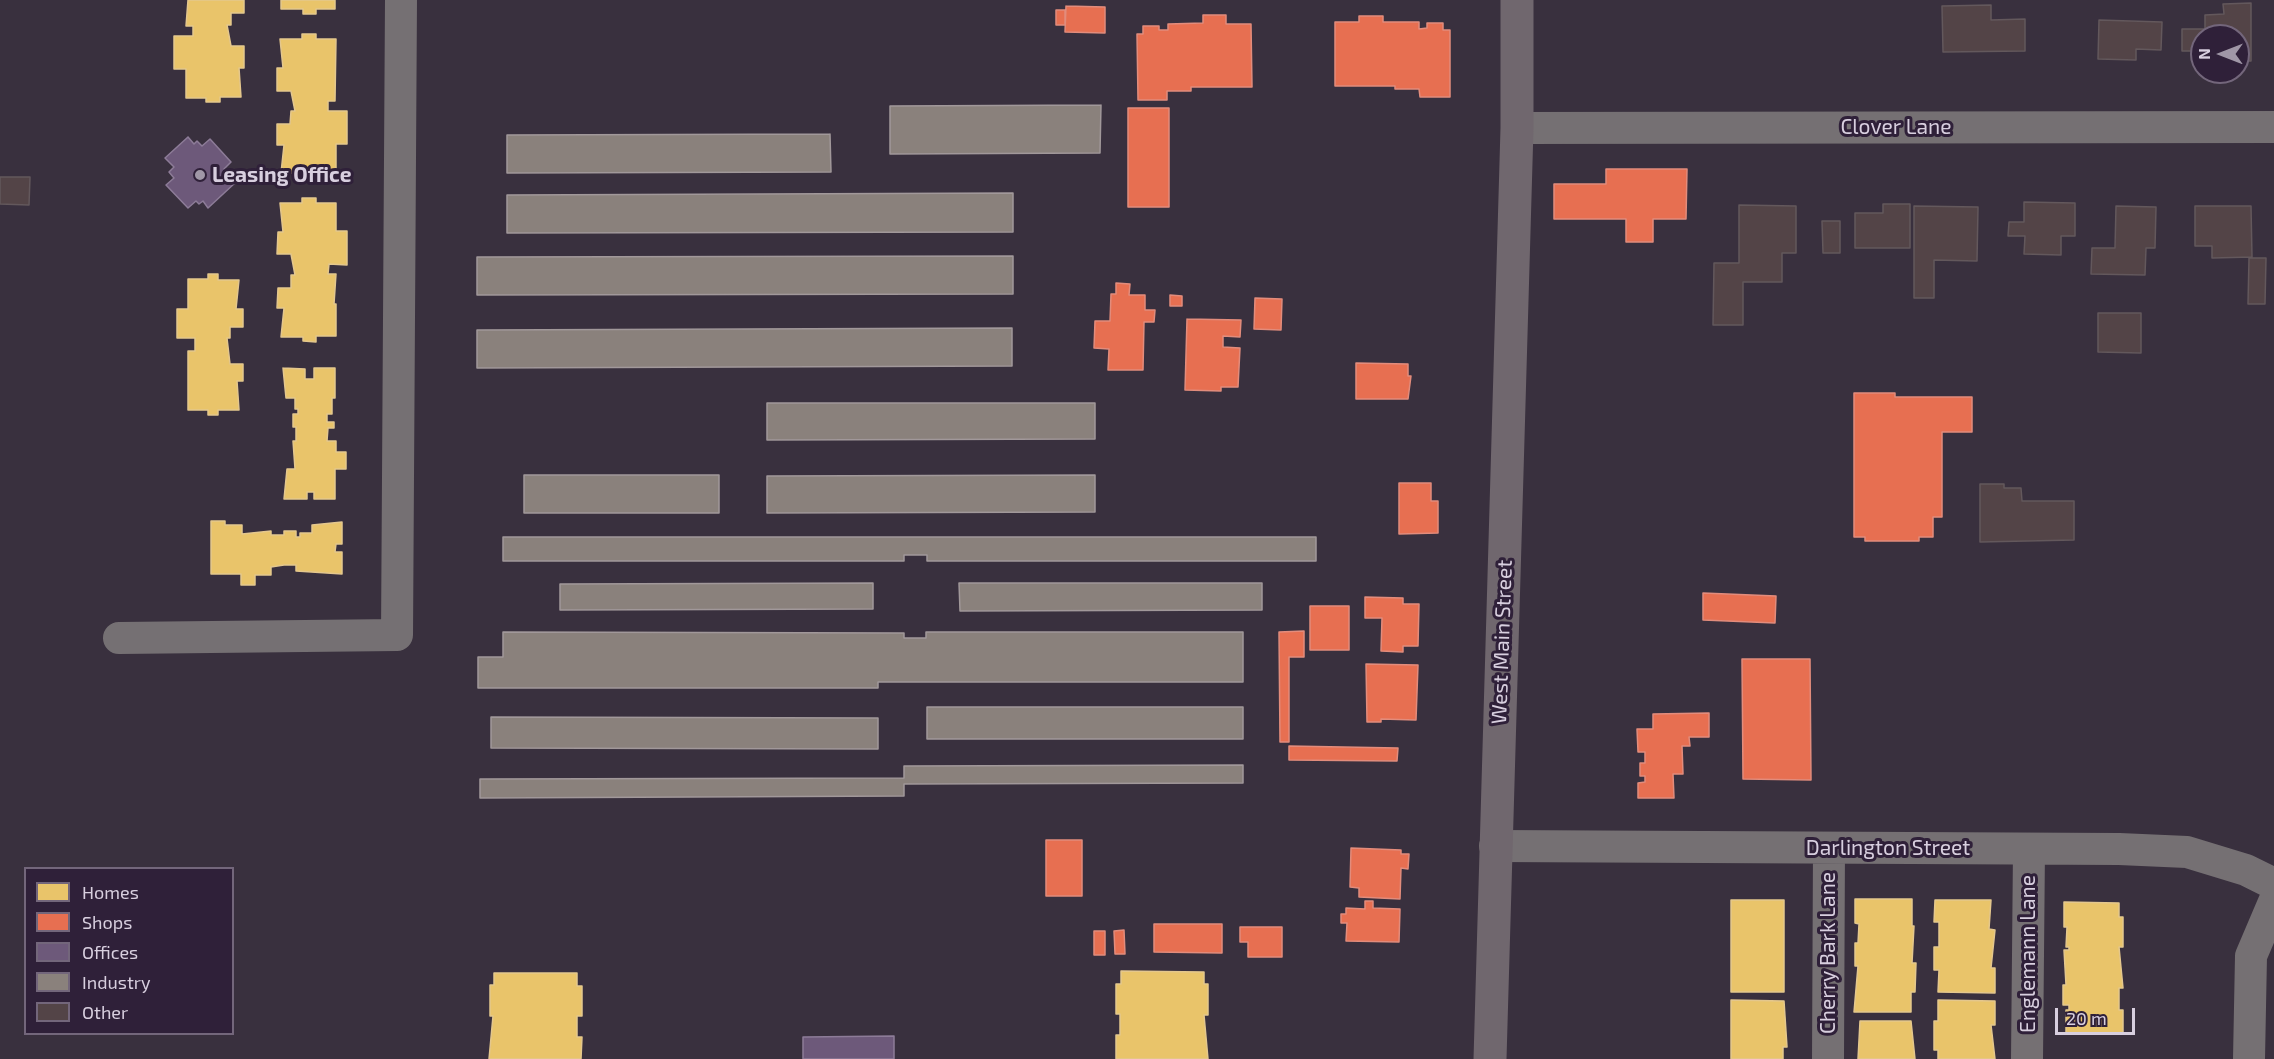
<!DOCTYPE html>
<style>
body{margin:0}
#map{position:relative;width:2274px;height:1059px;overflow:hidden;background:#39303e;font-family:"Exo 2",sans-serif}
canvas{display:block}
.legend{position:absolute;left:24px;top:867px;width:210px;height:168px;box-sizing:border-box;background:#2f2039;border:2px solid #73667b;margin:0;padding:8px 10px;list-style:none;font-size:18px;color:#d8cfdf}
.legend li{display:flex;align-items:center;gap:12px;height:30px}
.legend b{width:30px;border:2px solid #73667b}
.north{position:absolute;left:2190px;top:24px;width:60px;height:60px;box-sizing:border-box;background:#2f2039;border:2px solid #73667b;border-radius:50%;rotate:270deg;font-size:16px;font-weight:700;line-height:24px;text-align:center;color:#d8cfdf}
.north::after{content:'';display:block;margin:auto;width:21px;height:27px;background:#a097a7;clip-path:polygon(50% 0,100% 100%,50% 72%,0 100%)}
.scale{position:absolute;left:2055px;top:1008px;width:80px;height:27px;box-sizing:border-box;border:3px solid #d8cfdf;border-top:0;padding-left:8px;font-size:18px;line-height:21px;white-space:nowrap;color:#d8cfdf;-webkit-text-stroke:4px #2f2039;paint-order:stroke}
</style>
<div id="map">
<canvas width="2274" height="1059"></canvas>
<ul class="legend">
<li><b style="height:16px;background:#e9c46a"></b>Homes</li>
<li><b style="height:16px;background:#e76f51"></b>Shops</li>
<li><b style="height:16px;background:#6d597a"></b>Offices</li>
<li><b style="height:16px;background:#8a817c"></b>Industry</li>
<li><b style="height:16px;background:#534447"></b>Other</li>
</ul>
<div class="north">N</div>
<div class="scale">20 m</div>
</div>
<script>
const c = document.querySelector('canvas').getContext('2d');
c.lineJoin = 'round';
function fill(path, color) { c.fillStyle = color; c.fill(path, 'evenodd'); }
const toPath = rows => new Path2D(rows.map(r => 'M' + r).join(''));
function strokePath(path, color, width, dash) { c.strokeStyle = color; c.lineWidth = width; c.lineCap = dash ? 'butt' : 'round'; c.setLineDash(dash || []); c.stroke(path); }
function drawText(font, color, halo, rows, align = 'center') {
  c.font = font + ' "Exo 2",sans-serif'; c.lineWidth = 6; c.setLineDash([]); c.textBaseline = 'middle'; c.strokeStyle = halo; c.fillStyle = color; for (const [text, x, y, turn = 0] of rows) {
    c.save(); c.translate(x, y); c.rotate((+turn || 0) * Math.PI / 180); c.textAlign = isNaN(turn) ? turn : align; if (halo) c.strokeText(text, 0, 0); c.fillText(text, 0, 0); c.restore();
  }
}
const homes = toPath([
 [188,0,244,0,244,13,231,13,231,25,227,25,231,46,244,46,244,68,239,68,241,97,220,97,220,102,206,102,206,98,186,98,186,69,174,69,174,36,193,36,193,26,186,26,188,0],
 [281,0,335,0,335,9,316,9,316,14,303,14,303,9,281,9,281,0],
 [302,34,316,34,316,39,336,39,335,101,328,101,328,111,347,111,347,144,336,144,336,172,316,172,316,178,303,178,303,173,281,173,284,145,277,145,277,124,290,124,291,111,295,111,291,91,277,91,277,68,283,68,280,39,302,39,302,34],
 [302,198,316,198,316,203,336,203,336,231,347,231,347,265,329,264,328,274,336,274,334,304,336,304,336,336,316,336,316,342,303,341,303,337,281,337,284,308,277,308,278,288,291,288,291,275,295,275,291,254,277,254,278,232,283,232,280,203,302,203,302,198],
 [208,274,218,274,218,280,239,280,236,309,243,309,243,327,230,327,230,338,227,338,230,364,243,364,243,381,237,381,239,410,218,410,218,415,208,415,208,410,188,410,188,351,195,351,195,338,177,338,177,309,188,309,188,279,208,279,208,274],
 [283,368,305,369,305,379,314,379,314,368,335,368,335,398,332,398,332,414,327,414,327,422,334,422,334,428,328,428,327,441,336,441,336,452,346,452,346,469,335,469,335,499,314,499,314,492,307,492,307,499,284,499,287,469,295,469,293,441,296,441,296,427,293,427,293,414,298,414,298,409,295,409,295,398,286,398,283,368],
 [211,521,225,521,225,525,242,525,242,534,271,531,271,535,284,535,284,531,296,531,296,537,300,537,300,533,312,533,312,525,342,522,342,544,336,544,335,552,342,552,342,574,296,571,296,565,284,565,271,567,271,575,255,575,255,585,241,585,241,574,211,574,211,521],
 [1855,899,1912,899,1912,926,1914,926,1912,963,1916,963,1915,992,1911,992,1911,1012,1854,1012,1858,966,1855,966,1855,943,1858,943,1859,924,1855,923,1855,899],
 [1731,900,1784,900,1784,992,1731,992,1731,900],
 [1935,900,1991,900,1989,929,1995,930,1991,968,1995,968,1995,993,1938,992,1939,970,1934,970,1934,947,1939,947,1939,922,1934,922,1935,900],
 [2064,902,2119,903,2119,917,2123,917,2123,947,2119,947,2123,988,2119,988,2119,1010,2123,1010,2123,1034,2066,1034,2066,1010,2069,1010,2069,1005,2063,1005,2063,985,2066,985,2064,950,2069,950,2069,947,2066,947,2067,927,2064,927,2064,902],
 [1121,971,1204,972,1204,984,1208,984,1208,1015,1204,1015,1208,1059,1116,1059,1116,1035,1120,1035,1120,1014,1116,1014,1116,984,1121,984,1121,971],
 [494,973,577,973,577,986,582,986,582,1016,577,1016,577,1037,582,1037,581,1059,489,1059,493,1016,490,1016,490,985,494,985,494,973],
 [1731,1000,1784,1001,1787,1047,1783,1047,1783,1059,1731,1059,1731,1000],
 [1938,1000,1995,1001,1995,1025,1991,1025,1995,1059,1938,1059,1938,1050,1934,1050,1934,1021,1938,1021,1938,1000],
 [1860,1021,1911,1021,1915,1059,1858,1059,1860,1021]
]);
fill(homes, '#e9c46a');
strokePath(homes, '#e4c78d', 1.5);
const shops = toPath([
 [1066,6,1105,7,1105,33,1065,32,1066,6],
 [1056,10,1065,10,1065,25,1056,25,1056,10],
 [1203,15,1226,15,1226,24,1251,24,1252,87,1191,87,1191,91,1167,91,1167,100,1138,100,1137,34,1143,34,1143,26,1159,26,1159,30,1168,30,1168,24,1203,23,1203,15],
 [1359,16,1383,16,1383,22,1419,22,1419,29,1427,28,1427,23,1443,23,1443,30,1450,30,1450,97,1420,97,1419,89,1395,89,1395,86,1335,86,1335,22,1359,22,1359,16],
 [1128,108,1169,108,1169,207,1128,207,1128,108],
 [1606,169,1687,169,1686,219,1653,219,1653,242,1626,242,1626,219,1554,219,1554,184,1606,184,1606,169],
 [1116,283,1130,284,1129,295,1145,295,1145,310,1155,310,1154,322,1144,322,1143,370,1108,370,1109,349,1094,348,1095,321,1110,321,1111,294,1116,294,1116,283],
 [1170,295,1182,296,1182,306,1170,306,1170,295],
 [1255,298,1282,299,1281,330,1254,329,1255,298],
 [1187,319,1241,320,1240,337,1223,336,1223,347,1240,348,1238,387,1221,387,1221,391,1185,390,1187,319],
 [1356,363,1408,364,1408,376,1411,376,1408,399,1356,399,1356,363],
 [1854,393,1895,393,1895,397,1972,397,1972,432,1942,432,1942,517,1933,517,1933,537,1919,537,1919,541,1865,541,1865,537,1854,537,1854,393],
 [1399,483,1431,483,1431,501,1438,501,1438,533,1399,534,1399,483],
 [1703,593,1776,596,1775,623,1703,620,1703,593],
 [1365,597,1403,598,1403,604,1419,604,1418,646,1403,646,1403,652,1381,651,1382,618,1365,618,1365,597],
 [1310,606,1349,606,1349,650,1310,650,1310,606],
 [1304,631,1304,657,1289,657,1289,742,1280,742,1279,632,1304,631],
 [1742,659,1810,659,1811,780,1743,779,1742,659],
 [1366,664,1418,665,1416,720,1381,719,1381,722,1367,722,1366,664],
 [1709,713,1709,737,1689,737,1690,746,1682,746,1683,774,1673,774,1674,798,1638,798,1638,783,1645,782,1645,776,1640,776,1640,763,1645,763,1645,752,1638,752,1637,729,1653,729,1653,714,1709,713],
 [1289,746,1398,748,1397,761,1289,760,1289,746],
 [1046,840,1082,840,1082,896,1046,896,1046,840],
 [1351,848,1401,850,1401,854,1409,854,1408,869,1401,868,1400,899,1359,897,1359,888,1350,887,1351,848],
 [1365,901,1373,901,1373,908,1400,909,1399,942,1346,941,1347,923,1341,923,1341,914,1346,914,1346,908,1365,909,1365,901],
 [1154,924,1222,924,1222,953,1154,952,1154,924],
 [1240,927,1282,927,1282,957,1248,957,1248,942,1240,942,1240,927],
 [1124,930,1125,954,1115,954,1114,931,1124,930],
 [1094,931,1105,931,1105,955,1094,955,1094,931]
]);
fill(shops, '#e76f51');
strokePath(shops, '#e28c7c', 1.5);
const offices = toPath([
 [188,137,194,144,197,141,202,146,210,139,231,162,224,169,236,182,208,208,203,201,199,204,196,201,188,208,166,185,174,178,169,172,174,167,165,158,188,137],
 [894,1036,894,1059,803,1059,803,1037,894,1036]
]);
fill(offices, '#6d597a');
strokePath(offices, '#8d7c98', 1.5);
const industry = toPath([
 [1101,105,1100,153,890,154,890,106,1101,105],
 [830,134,831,172,507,173,507,135,830,134],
 [1013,193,1013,232,507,233,507,195,1013,193],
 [1013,256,1013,294,477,295,477,257,1013,256],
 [1012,328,1012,366,477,368,477,330,1012,328],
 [767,403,1095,403,1095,439,767,440,767,403],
 [524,475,719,475,719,513,524,513,524,475],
 [1095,475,1095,512,767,513,767,476,1095,475],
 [503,537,1316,537,1316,561,927,561,927,555,904,555,904,561,503,561,503,537],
 [873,583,873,609,560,610,560,584,873,583],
 [959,583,1262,583,1262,610,960,611,959,583],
 [503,632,904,633,904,638,926,638,926,632,1243,632,1243,682,878,682,878,688,478,688,478,657,503,657,503,632],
 [927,707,1243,707,1243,739,927,739,927,707],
 [491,717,878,718,878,749,491,748,491,717],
 [1243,765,1243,783,904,784,904,796,480,798,480,779,904,778,904,766,1243,765]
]);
fill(industry, '#8a817c');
strokePath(industry, '#a1989a', 1.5);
const building = toPath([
 [2251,3,2251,61,2238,61,2238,36,2202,36,2202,51,2182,51,2182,29,2205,29,2205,15,2224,14,2223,4,2251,3],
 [1991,5,1991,20,2025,19,2025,51,1943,52,1942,6,1991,5],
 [2099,20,2162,22,2161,50,2136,49,2136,60,2098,59,2099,20],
 [0,177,30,177,29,205,0,204,0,177],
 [2024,202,2075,203,2075,236,2061,236,2061,255,2024,254,2025,236,2008,236,2009,222,2024,222,2024,202],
 [1883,204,1910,204,1910,248,1855,248,1855,213,1883,213,1883,204],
 [1739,205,1796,206,1796,253,1782,253,1782,282,1743,282,1743,325,1713,325,1714,263,1739,263,1739,205],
 [1914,206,1978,207,1977,261,1934,260,1934,298,1914,298,1914,206],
 [2116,206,2156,207,2155,248,2146,248,2145,275,2091,274,2092,248,2115,248,2116,206],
 [2195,206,2251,206,2252,257,2212,258,2212,246,2195,246,2195,206],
 [1822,221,1840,221,1840,253,1823,253,1822,221],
 [2249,258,2266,258,2265,304,2248,304,2249,258],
 [2098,313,2141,313,2141,353,2098,352,2098,313],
 [1980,484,2004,484,2004,488,2021,488,2022,501,2074,501,2074,540,1980,542,1980,484]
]);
fill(building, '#534447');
strokePath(building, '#63585c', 1.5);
strokePath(toPath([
 [1517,128,2274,127],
 [119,638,397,635,401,0],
 [1495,846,2119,849,2187,852,2246,870,2274,884],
 [1828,1059,1829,848],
 [2027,1059,2029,849],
 [2249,1059,2251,956,2274,902]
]), '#757073', 32);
strokePath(toPath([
 [1490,1059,1517,128,1517,0]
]), '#70676e', 33);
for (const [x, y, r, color] of [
 [200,175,6,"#a097a7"]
]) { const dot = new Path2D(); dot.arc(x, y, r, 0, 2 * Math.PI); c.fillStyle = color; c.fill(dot); strokePath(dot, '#2f2039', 2); }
drawText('21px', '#d8cfdf', '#2f2039', [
 ["Clover Lane",1896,127],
 ["West Main Street",1502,642,-88],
 ["Darlington Street",1888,848],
 ["Cherry Bark Lane",1828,953,-90],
 ["Englemann Lane",2028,954,-90]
]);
drawText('bold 21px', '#d8cfdf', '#2f2039', [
 ["Leasing Office",212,175]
], 'left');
</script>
